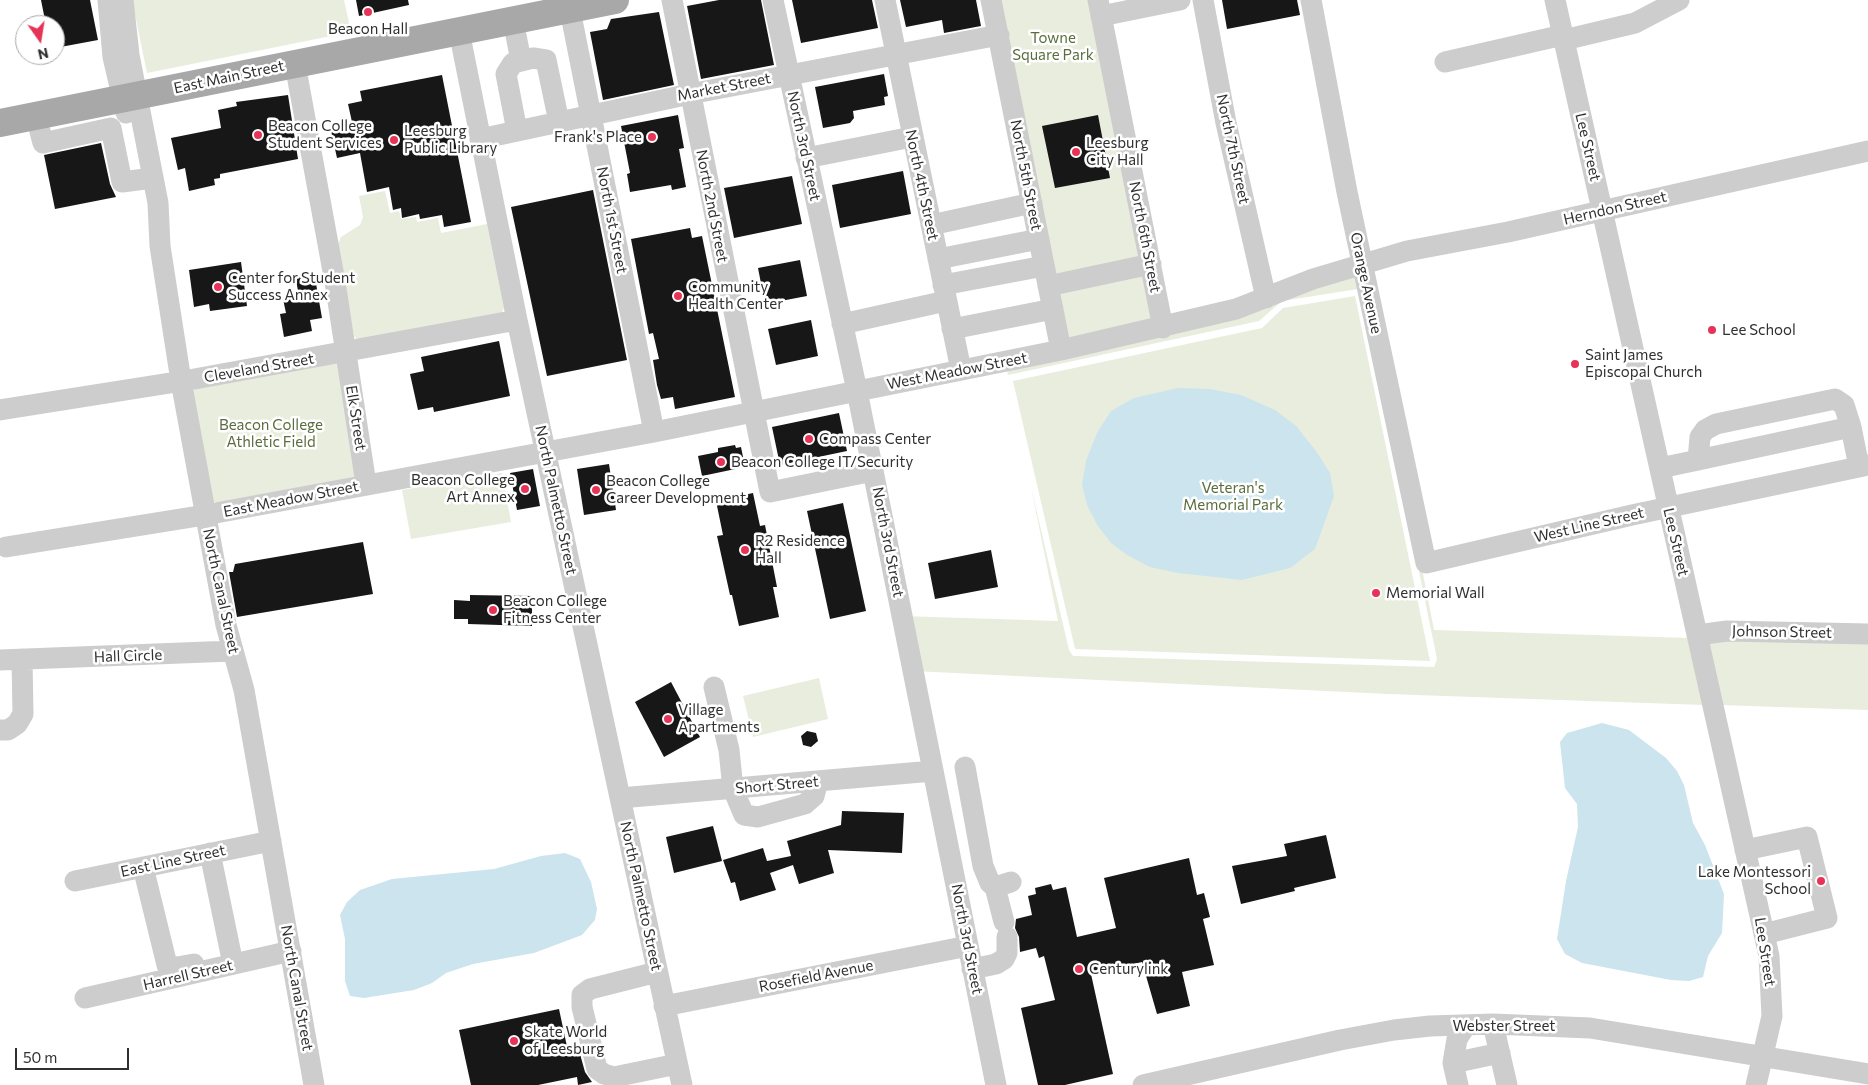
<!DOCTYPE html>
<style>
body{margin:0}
#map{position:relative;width:1868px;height:1085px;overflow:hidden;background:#fff;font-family:Commissioner,sans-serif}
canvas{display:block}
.north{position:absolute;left:15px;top:15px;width:50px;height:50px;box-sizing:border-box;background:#fff;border:1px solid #acacac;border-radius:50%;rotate:167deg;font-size:14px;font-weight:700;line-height:20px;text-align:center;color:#303030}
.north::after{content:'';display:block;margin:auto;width:18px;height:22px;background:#e63356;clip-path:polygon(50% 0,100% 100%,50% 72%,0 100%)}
.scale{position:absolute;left:15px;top:1048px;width:114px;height:22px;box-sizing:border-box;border:2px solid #303030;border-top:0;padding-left:6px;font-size:15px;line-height:18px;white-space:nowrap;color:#303030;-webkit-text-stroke:4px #fff;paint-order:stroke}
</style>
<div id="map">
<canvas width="1868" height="1085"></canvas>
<div class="north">N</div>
<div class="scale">50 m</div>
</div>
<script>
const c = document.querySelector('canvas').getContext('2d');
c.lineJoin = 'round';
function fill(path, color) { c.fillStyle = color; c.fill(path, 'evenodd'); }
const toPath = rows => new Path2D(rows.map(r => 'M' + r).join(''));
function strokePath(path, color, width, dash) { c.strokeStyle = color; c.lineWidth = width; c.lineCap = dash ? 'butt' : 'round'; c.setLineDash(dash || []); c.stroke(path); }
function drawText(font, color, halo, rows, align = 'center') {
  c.font = font + ' Commissioner,sans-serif'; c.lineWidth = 5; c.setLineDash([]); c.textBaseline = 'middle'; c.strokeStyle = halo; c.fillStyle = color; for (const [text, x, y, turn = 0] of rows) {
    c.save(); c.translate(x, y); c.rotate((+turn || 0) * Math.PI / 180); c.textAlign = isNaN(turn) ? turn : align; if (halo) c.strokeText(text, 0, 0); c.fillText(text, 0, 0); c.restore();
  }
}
fill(toPath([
 [132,0,344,0,351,32,147,73],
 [998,0,1090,0,1153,321,1068,338],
 [385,191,390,213,399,211,401,219,416,217,417,222,438,218,441,233,487,224,504,308,502,312,498,315,358,340,354,336,338,244,341,237,360,225,363,217,359,196],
 [1363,267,1434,630,1690,638,1704,705,1388,694,913,671,902,616,1058,621,1031,487,1069,650,1073,656,1434,667,1437,659,1362,294,1358,289,1282,301,1259,321,1008,375,1005,362],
 [1355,296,1430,661,1075,649,1013,381,1262,328,1283,308],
 [335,363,340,367,359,470,353,479,219,503,211,501,192,391,200,386],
 [502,473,511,522,411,539,402,490],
 [1706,638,1868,642,1868,710,1720,705],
 [819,678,828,719,753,737,743,696]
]), '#e8edde');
fill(toPath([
 [1178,388,1210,389,1241,395,1275,410,1296,426,1316,451,1330,473,1334,496,1315,549,1290,568,1242,580,1178,573,1150,567,1127,555,1111,543,1098,526,1087,505,1082,485,1086,461,1097,433,1111,411,1134,398],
 [1602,723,1629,730,1666,758,1677,771,1684,785,1693,823,1705,845,1724,894,1722,933,1708,956,1703,977,1689,981,1671,980,1582,963,1565,954,1557,939,1566,881,1578,827,1577,804,1565,788,1560,742,1567,733],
 [565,853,580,859,591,882,597,909,595,920,582,935,534,953,473,964,446,973,432,983,414,990,364,998,350,996,345,981,345,939,340,915,347,902,360,890,392,879,494,869,541,856]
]), '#cbe4ed');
fill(toPath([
 [41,0,90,0,98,40,55,48,55,25,46,25],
 [356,0,408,0,409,5,359,16],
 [719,0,761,0,774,65,701,79,687,6],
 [792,0,872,0,878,28,801,43],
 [900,0,976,0,981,26,944,33,942,20,906,27],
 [1222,0,1297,0,1300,15,1227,29],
 [659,12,674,85,603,100,590,32,607,29,611,19],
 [884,74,888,96,884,97,885,105,853,111,854,118,850,123,823,128,815,87],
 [442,75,471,222,444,227,442,215,420,219,419,214,402,218,401,208,393,210,389,187,367,192,360,153,337,158,330,126,352,122,348,104,362,101,360,91],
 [288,95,298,159,220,174,220,178,214,179,215,185,189,191,185,168,178,170,171,138,221,128,218,110,237,106,236,102],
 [678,115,684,148,679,149,686,187,672,190,671,185,630,192,627,174,630,173,621,126],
 [1098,115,1110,178,1055,188,1042,126],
 [101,143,110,184,116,197,55,209,44,155],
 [903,171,911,214,840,228,832,185],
 [792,176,802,224,734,238,724,188],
 [593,190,627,360,547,376,511,207],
 [690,228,692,238,702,236,735,397,675,409,673,397,661,399,657,385,653,360,659,359,653,333,649,334,631,239],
 [800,260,807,296,765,304,758,268],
 [241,262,247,306,210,311,209,304,194,307,189,270],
 [314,272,322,318,310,320,312,331,284,337,280,314,286,313,283,299,299,296,295,275],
 [811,320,818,356,776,365,768,329],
 [499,341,510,396,434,412,433,407,418,410,410,374,424,371,421,357],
 [839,413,847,451,780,465,772,427],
 [735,445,736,448,741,447,745,467,702,476,698,456,718,452,718,448],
 [609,464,616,510,584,515,577,469],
 [533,469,540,506,517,510,510,473],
 [753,493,760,526,765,525,777,587,773,587,779,617,739,626,732,595,730,595,717,536,723,535,716,501],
 [843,503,866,611,830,619,807,511],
 [363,542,373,594,237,617,229,572,233,572,235,564],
 [991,550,998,587,935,599,928,563],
 [470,595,532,596,532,626,468,624,468,619,454,619,454,600,470,601],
 [671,682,700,737,664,757,635,702],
 [807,731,816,733,818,741,811,747,803,745,801,736],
 [842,811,904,813,902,853,828,850,834,873,799,884,793,865,770,873,776,890,740,901,735,882,731,883,723,860,763,848,767,861,791,856,787,841,841,825],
 [713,826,722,861,674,873,666,837],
 [1326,835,1336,878,1294,888,1295,891,1241,904,1232,866,1287,856,1284,844],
 [1189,858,1197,895,1204,893,1210,917,1203,919,1214,965,1182,972,1190,1006,1157,1014,1142,962,1091,974,1113,1074,1065,1085,1038,1085,1021,1008,1055,1000,1044,956,1039,958,1036,948,1020,952,1019,937,1015,928,1016,919,1032,915,1028,896,1036,894,1035,888,1051,884,1053,890,1066,887,1077,937,1116,928,1104,878],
 [559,1009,569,1056,580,1054,585,1072,592,1082,578,1085,577,1077,538,1085,471,1085,459,1030]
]), '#171717');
strokePath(toPath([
 [108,0,113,57,126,113],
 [123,0,129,55,158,203,160,246,181,381,226,625,244,690,314,1085],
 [568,0,654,432],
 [672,0,770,492,873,471],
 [773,0,857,391,996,1085],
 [885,0,961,370],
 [991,0,1061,350],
 [1098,0,1163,328],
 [1203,0,1226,123,1266,298],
 [1311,0,1347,192,1426,563,1632,515,1868,465],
 [1555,0,1769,956,1772,1016,1756,1085],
 [1101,16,1180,0],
 [513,20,521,61],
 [459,31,517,320,682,1085],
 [1564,40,1635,23,1679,0],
 [1445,62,1563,35],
 [295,64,335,282,366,484],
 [36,116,43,143,111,128,122,182,153,178],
 [517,131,506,74,513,63,533,58,546,60,559,122],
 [480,139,690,94,999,35],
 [806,158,912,137],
 [931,225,1032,203],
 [938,259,1039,239],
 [943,285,1044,266],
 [1048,286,1151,264],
 [842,324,946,301],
 [952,329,1053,309],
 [0,410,189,380,517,320],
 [1698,460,1851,427,1859,467],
 [1660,468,1698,460,1700,437,1705,430,1716,424,1835,399,1844,405,1851,427],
 [6,547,205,515,654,432,1061,350,1236,309,1313,279,1407,251,1508,232,1868,151],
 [1697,635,1727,631,1868,634],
 [0,660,233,651],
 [714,687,729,750,733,789,744,815,758,817,805,804,814,796,818,781],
 [0,730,8,730,17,724,23,714,22,659],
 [965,767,983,866,990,883,995,887],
 [620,798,933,771],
 [1745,850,1807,837,1827,918,1764,934],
 [210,853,233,964],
 [143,867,167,965,177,967,194,964],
 [75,881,271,841],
 [1004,922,995,887,1011,882],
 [972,969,996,964,1004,959,1007,953,1007,937],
 [657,972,590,989,582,995,582,1007,597,1069,604,1074,614,1077,677,1064],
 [85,998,291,951],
 [664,1006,968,946],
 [1493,1024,1507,1085],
 [1453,1063,1500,1053],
 [1143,1085,1340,1040,1394,1030,1430,1026,1493,1024,1590,1028,1868,1074],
 [1458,1085,1453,1063,1457,1039,1466,1025]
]), '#cdcdcd', 21);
strokePath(toPath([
 [0,123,615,0]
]), '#a8a8a8', 28);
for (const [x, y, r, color] of [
 [368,12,5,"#e63356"],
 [258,135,5,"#e63356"],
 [652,137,5,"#e63356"],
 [394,140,5,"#e63356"],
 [1076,152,5,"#e63356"],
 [218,287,5,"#e63356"],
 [678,296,5,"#e63356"],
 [1712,330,5,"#e63356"],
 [1575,364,5,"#e63356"],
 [809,439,5,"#e63356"],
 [721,462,5,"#e63356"],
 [525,489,5,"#e63356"],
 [596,490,5,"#e63356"],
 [745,550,5,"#e63356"],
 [1376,593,5,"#e63356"],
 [493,610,5,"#e63356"],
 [668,719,5,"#e63356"],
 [1821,881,5,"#e63356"],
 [1079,969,5,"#e63356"],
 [514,1041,5,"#e63356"]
]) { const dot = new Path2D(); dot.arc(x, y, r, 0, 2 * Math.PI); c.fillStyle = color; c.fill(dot); strokePath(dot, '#fff', 2); }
drawText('15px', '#303030', '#fff', [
 ["Beacon Hall",368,29,"center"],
 ["Beacon College",268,126],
 ["Student Services",268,143],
 ["Leesburg",404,131],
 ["Public Library",404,148],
 ["Frank's Place",642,137,"right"],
 ["Leesburg",1086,143],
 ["City Hall",1086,160],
 ["Center for Student",228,278],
 ["Success Annex",228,295],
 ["Community",688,287],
 ["Health Center",688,304],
 ["Lee School",1722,330],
 ["Saint James",1585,355],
 ["Episcopal Church",1585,372],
 ["Compass Center",819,439],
 ["Beacon College IT/Security",731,462],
 ["Beacon College",515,480,"right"],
 ["Art Annex",515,497,"right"],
 ["Beacon College",606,481],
 ["Career Development",606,498],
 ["R2 Residence",755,541],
 ["Hall",755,558],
 ["Memorial Wall",1386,593],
 ["Beacon College",503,601],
 ["Fitness Center",503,618],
 ["Village",678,710],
 ["Apartments",678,727],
 ["Lake Montessori",1811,872,"right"],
 ["School",1811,889,"right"],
 ["Centurylink",1089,969],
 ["Skate World",524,1032],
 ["of Leesburg",524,1049]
], 'left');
drawText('15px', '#596d3d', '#fff', [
 ["Towne",1053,38],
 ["Square Park",1053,55],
 ["Beacon College",271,425],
 ["Athletic Field",271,442],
 ["Veteran's",1233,488],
 ["Memorial Park",1233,505]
]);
drawText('15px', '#303030', '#fff', [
 ["East Main Street",229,77,-12],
 ["Market Street",724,87,-11],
 ["North 3rd Street",804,146,78],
 ["Lee Street",1588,147,77],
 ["North 7th Street",1233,149,78],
 ["North 5th Street",1026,175,79],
 ["North 4th Street",922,185,78],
 ["North 2nd Street",712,206,79],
 ["Herndon Street",1615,208,-13],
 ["North 1st Street",612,220,79],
 ["North 6th Street",1145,237,79],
 ["Orange Avenue",1366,283,78],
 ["Cleveland Street",259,368,-10],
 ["West Meadow Street",957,371,-11],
 ["Elk Street",356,418,81],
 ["East Meadow Street",291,499,-11],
 ["North Palmetto Street",556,500,78],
 ["West Line Street",1589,525,-13],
 ["North 3rd Street",888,542,79],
 ["Lee Street",1676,542,77],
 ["North Canal Street",221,591,78],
 ["Johnson Street",1782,632,1],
 ["Hall Circle",128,656,-2],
 ["Short Street",777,785,-5],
 ["East Line Street",173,861,-12],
 ["North Palmetto Street",641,896,78],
 ["North 3rd Street",967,939,79],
 ["Lee Street",1765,952,81],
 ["Harrell Street",188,975,-13],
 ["Rosefield Avenue",816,976,-11],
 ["North Canal Street",297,988,80],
 ["Webster Street",1504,1026]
]);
</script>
